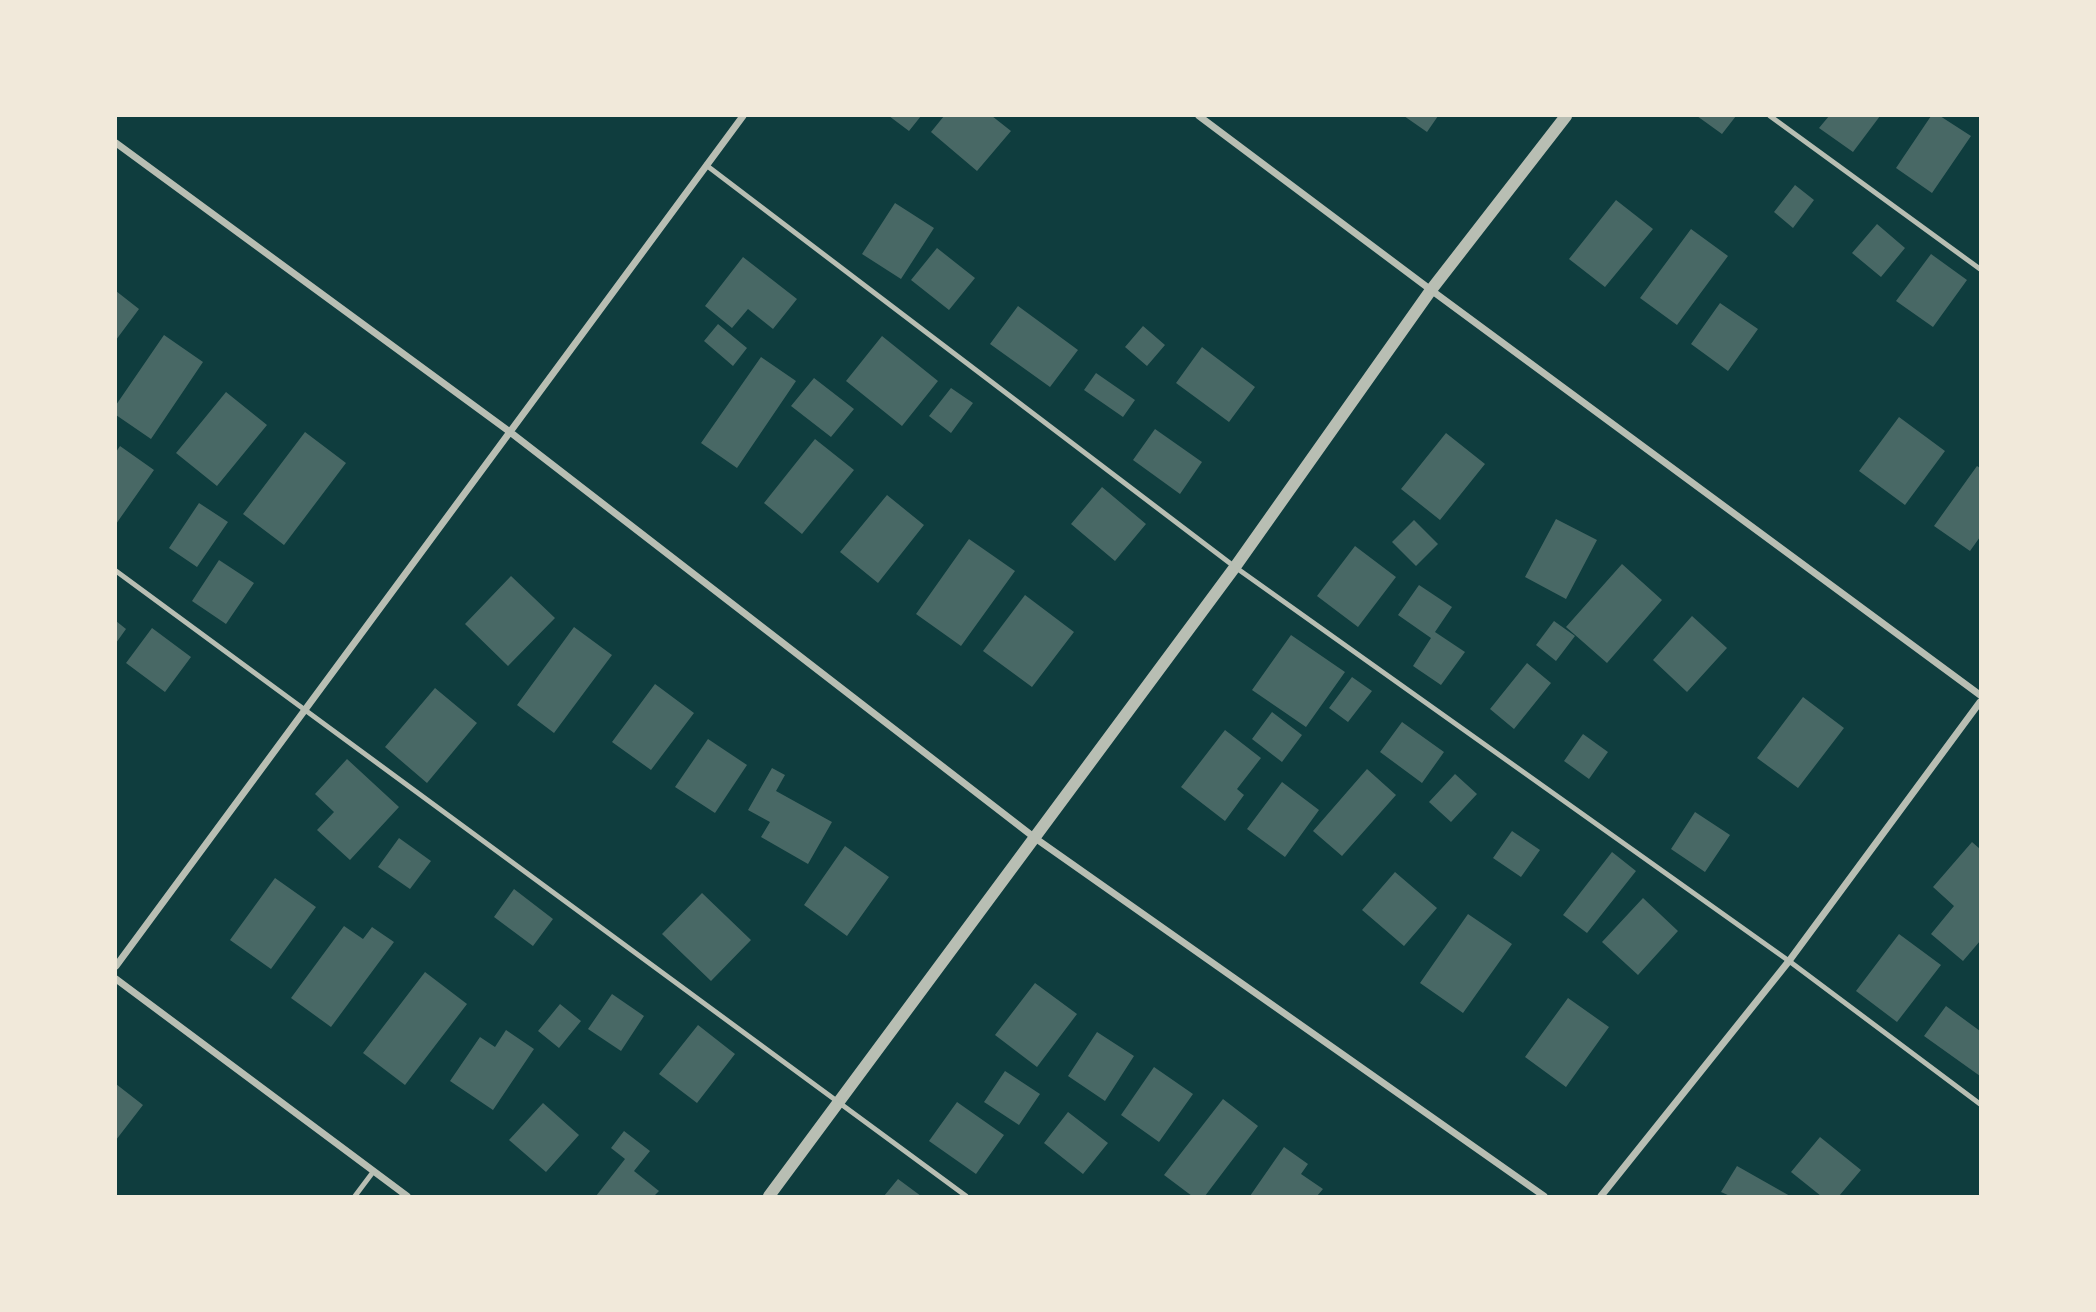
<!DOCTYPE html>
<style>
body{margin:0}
#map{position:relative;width:2096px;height:1312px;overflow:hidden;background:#0f3d3e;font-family:"Source Sans 3",sans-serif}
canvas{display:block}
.frame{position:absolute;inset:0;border:117px solid #f1e9da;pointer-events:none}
</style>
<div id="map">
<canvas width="2096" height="1312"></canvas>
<div class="frame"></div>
</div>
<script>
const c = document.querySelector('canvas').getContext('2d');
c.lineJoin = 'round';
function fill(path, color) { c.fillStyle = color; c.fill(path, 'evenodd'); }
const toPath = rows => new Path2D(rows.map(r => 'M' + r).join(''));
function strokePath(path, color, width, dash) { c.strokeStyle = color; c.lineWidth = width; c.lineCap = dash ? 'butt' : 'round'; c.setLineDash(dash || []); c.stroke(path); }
fill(toPath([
 [889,116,921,116,909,131],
 [944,116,992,116,1011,131,977,171,931,132],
 [1404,116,1438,116,1427,132],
 [1697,116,1736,116,1722,134],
 [1829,116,1880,116,1853,152,1819,128],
 [1931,116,1940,116,1971,136,1932,193,1896,168],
 [1795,185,1814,200,1793,228,1774,212],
 [1616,200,1653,229,1605,287,1569,259],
 [895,203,934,228,901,279,862,254],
 [1877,224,1905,248,1881,277,1852,253],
 [1691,229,1728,256,1677,325,1640,298],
 [937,248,975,278,949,310,911,280],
 [1931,254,1967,280,1933,327,1896,301],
 [743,257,797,299,773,329,748,309,732,328,705,306],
 [116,291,139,309,116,340],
 [1720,303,1758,329,1728,371,1691,344],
 [1018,306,1078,350,1050,387,990,344],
 [718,324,747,348,733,366,704,341],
 [1143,326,1165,345,1147,366,1125,347],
 [164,335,203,362,151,439,116,415,116,405],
 [882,336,938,381,902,426,846,381],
 [1202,347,1255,387,1229,422,1176,383],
 [761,357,796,381,737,468,701,443],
 [1096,373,1135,400,1123,417,1084,390],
 [814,378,854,409,831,437,791,406],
 [951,388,973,403,951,433,929,416],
 [226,392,267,425,217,486,176,453],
 [1899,417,1945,451,1905,505,1859,471],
 [1155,429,1202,462,1180,494,1133,460],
 [305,432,346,463,284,545,243,514],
 [1446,433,1485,464,1440,520,1401,489],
 [815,439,854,470,802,534,764,503],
 [120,446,154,470,116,524,116,452],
 [1977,466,1980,468,1980,537,1970,551,1934,526],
 [1102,487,1146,524,1115,561,1071,524],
 [887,495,924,525,878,583,840,552],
 [199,503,228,522,197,567,169,548],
 [1556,519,1597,540,1566,599,1525,577],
 [1414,520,1438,544,1416,566,1392,542],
 [969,539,1015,571,961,646,916,614],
 [1355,546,1396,577,1358,627,1317,596],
 [219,560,254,583,226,624,192,601],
 [1622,564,1662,600,1607,663,1566,627],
 [511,576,555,618,508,666,465,624],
 [1419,585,1452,607,1435,632,1465,652,1441,685,1413,666,1431,638,1398,615],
 [1025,595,1074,632,1032,687,983,651],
 [1692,616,1727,648,1687,692,1653,660],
 [116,621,126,629,116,643],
 [1554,621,1575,636,1556,661,1536,645],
 [574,627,612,655,554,733,517,705],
 [152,628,191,657,165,692,126,663],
 [1291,635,1345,672,1306,727,1252,690],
 [1527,663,1551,683,1514,729,1490,709],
 [1352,677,1372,691,1348,722,1329,708],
 [655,684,694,713,651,770,612,742],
 [435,688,477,723,427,783,385,747],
 [1803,697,1844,728,1798,788,1757,758],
 [1272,712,1302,735,1282,762,1252,739],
 [1402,722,1444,752,1422,783,1380,752],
 [1225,730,1261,758,1237,789,1244,795,1225,821,1181,787],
 [1583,734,1608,752,1589,779,1564,761],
 [708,739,747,765,715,813,675,787],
 [347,759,399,807,350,860,317,830,334,812,315,794],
 [772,768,785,775,776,791,832,822,808,864,761,837,770,822,748,810],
 [1367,769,1396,795,1342,856,1313,831],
 [1455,774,1477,794,1451,822,1429,802],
 [1282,782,1319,810,1285,857,1247,829],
 [1695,812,1730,835,1705,872,1671,849],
 [1512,831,1540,850,1521,877,1493,858],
 [399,838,431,861,410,889,378,867],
 [1972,842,1980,849,1980,941,1963,961,1931,934,1954,906,1933,887],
 [845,846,889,877,847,936,804,905],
 [1612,852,1636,871,1587,933,1563,915],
 [1395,872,1437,908,1404,946,1362,910],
 [275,878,316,907,271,969,230,940],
 [514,889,553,919,533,946,494,917],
 [702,893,751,940,711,981,662,934],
 [1643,898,1678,931,1638,975,1602,942],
 [1468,914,1512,944,1463,1013,1420,983],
 [344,926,363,939,372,927,394,942,331,1027,291,998],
 [1899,934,1941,965,1897,1022,1856,991],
 [425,972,467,1004,405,1085,363,1053],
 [1035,983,1077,1014,1037,1067,995,1035],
 [612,994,644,1016,621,1051,588,1029],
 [1568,998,1609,1027,1566,1087,1525,1057],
 [560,1004,581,1021,559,1048,538,1031],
 [1946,1006,1980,1031,1980,1076,1924,1036],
 [698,1025,735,1054,697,1103,659,1074],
 [506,1030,534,1049,493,1110,450,1081,480,1037,495,1047],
 [1097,1032,1134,1056,1105,1101,1068,1076],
 [1154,1067,1193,1094,1159,1142,1121,1115],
 [1005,1071,1040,1094,1019,1125,984,1102],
 [116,1084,143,1105,116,1140],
 [1223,1099,1258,1126,1205,1196,1192,1196,1164,1175],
 [957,1102,1004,1135,976,1174,929,1141],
 [543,1103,579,1135,546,1172,509,1140],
 [1068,1112,1108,1143,1083,1174,1044,1143],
 [624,1131,650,1151,634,1171,659,1191,654,1196,596,1196,625,1159,611,1148],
 [1820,1137,1861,1170,1839,1196,1821,1196,1791,1172],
 [1284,1147,1308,1164,1301,1174,1323,1189,1317,1196,1250,1196],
 [1737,1166,1790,1196,1730,1196,1721,1192],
 [898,1179,921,1196,884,1196]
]), '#486865');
strokePath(toPath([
 [1770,116,1980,269],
 [706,165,1235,567,1789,961,1980,1104],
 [116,571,966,1196],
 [355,1196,373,1172]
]), '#b8beb3', 5);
strokePath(toPath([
 [1199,116,1431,290,1980,695],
 [116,143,510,432,1035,838,1544,1196],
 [116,966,743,116],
 [116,979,407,1196],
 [1601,1196,1789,961,1980,702]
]), '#b8beb3', 7);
strokePath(toPath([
 [769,1196,1235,567,1431,290,1566,116]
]), '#b8beb3', 12);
</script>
